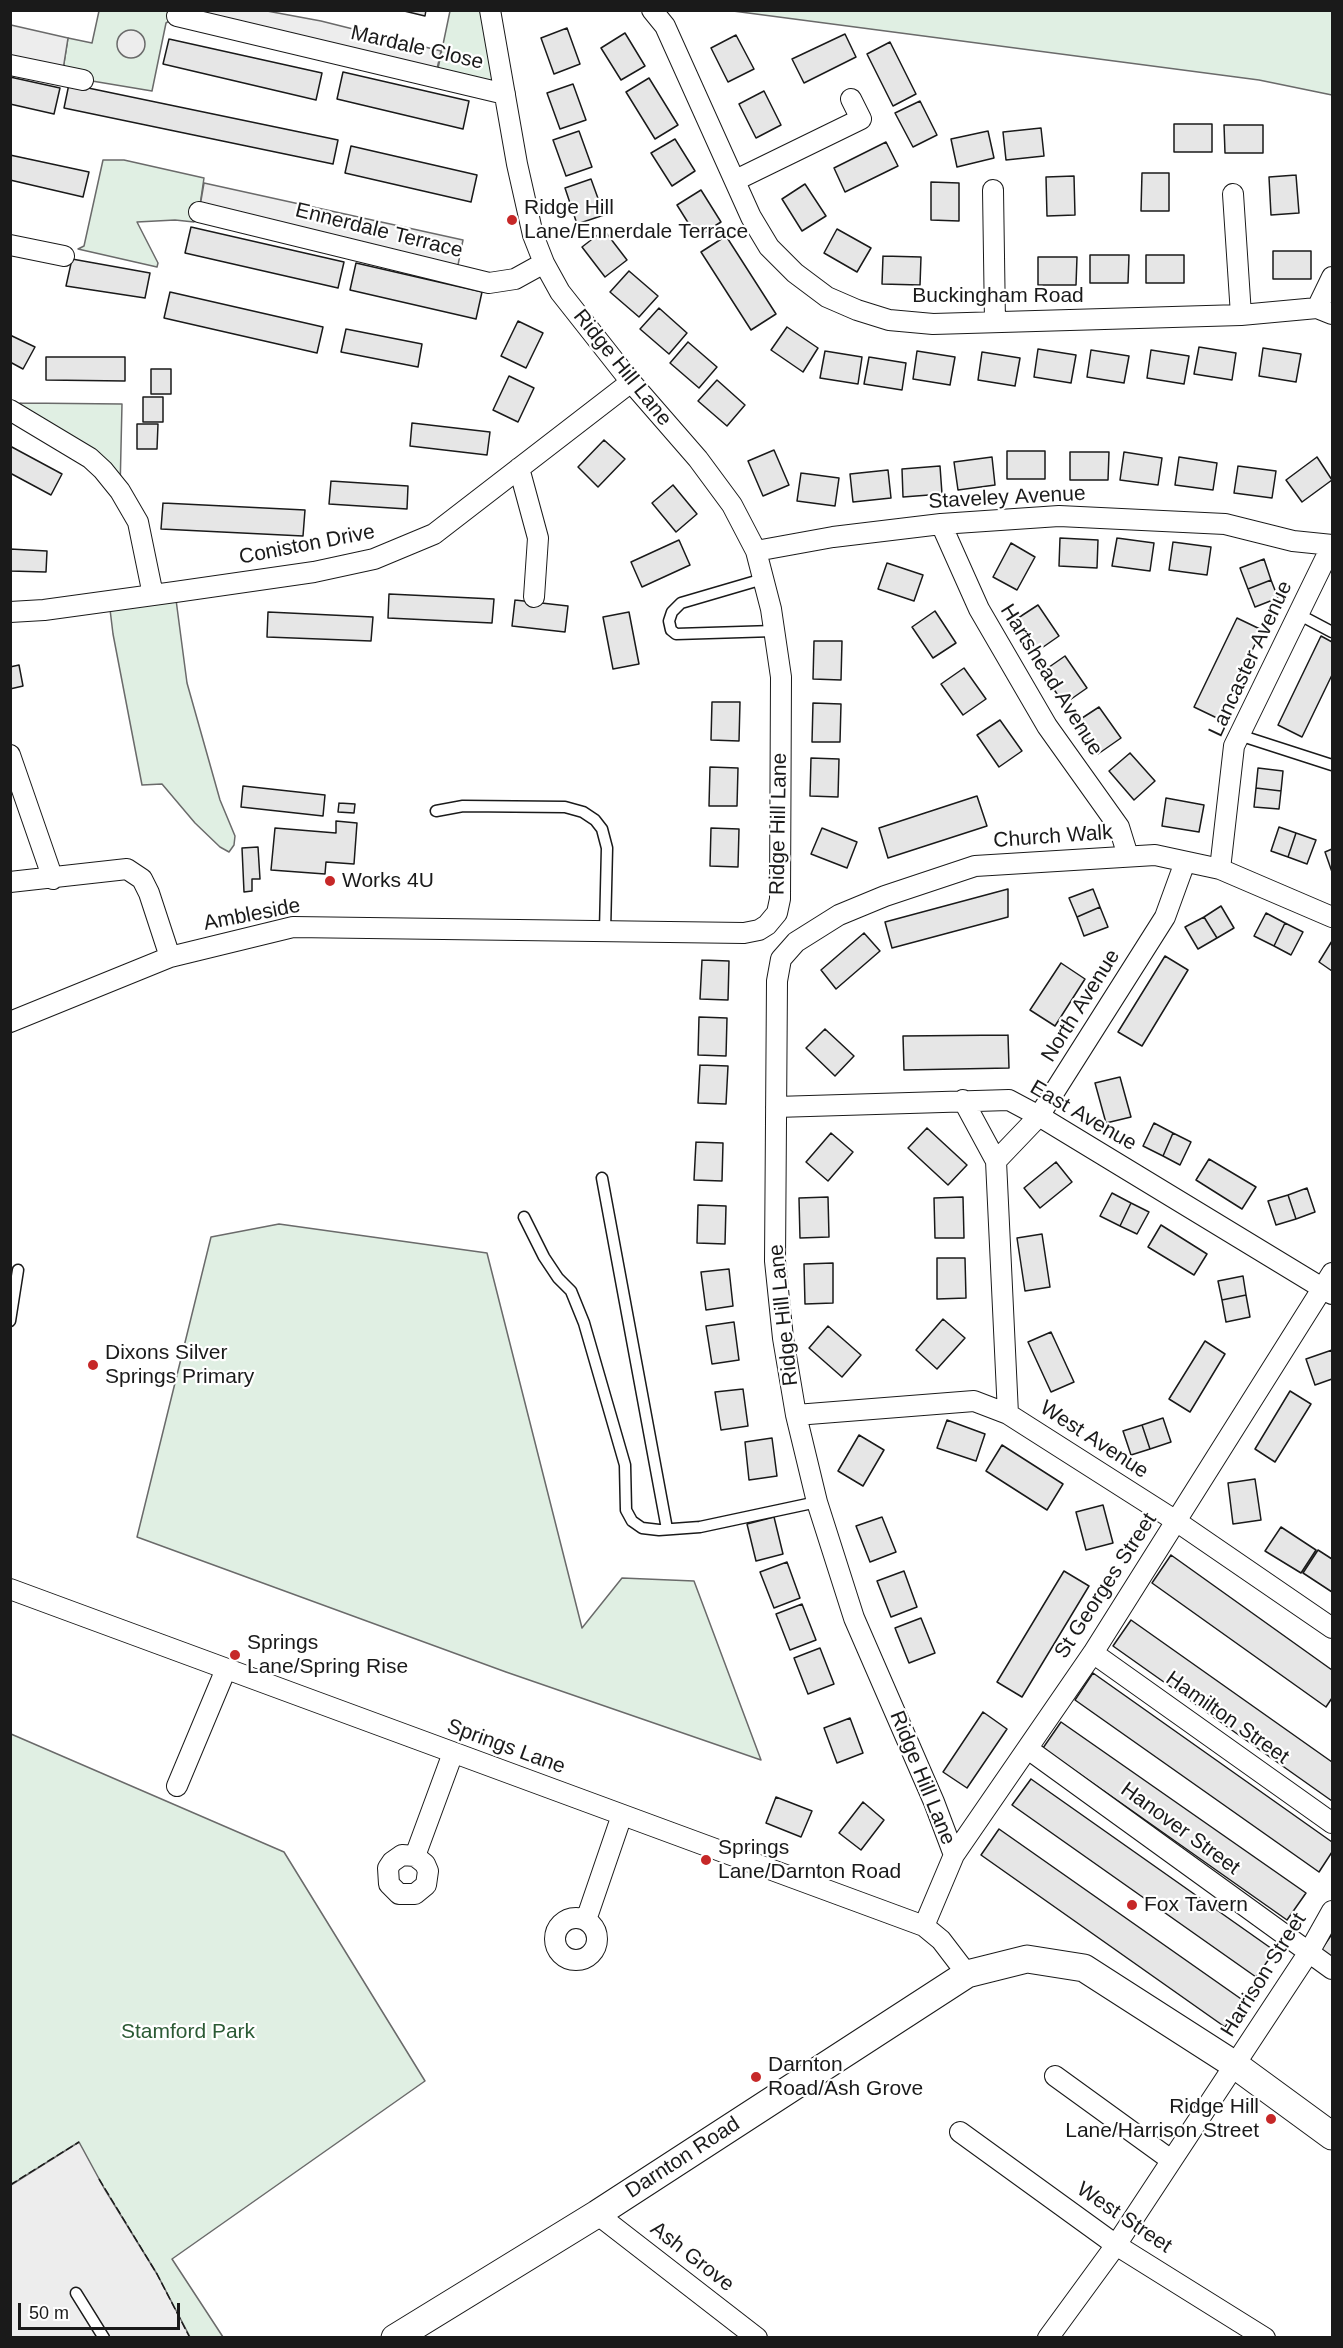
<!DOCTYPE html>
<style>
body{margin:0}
#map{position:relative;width:1343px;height:2348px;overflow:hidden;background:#fff;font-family:Helvetica,sans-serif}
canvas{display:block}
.frame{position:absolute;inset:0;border:12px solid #1a1a1a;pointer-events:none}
.scale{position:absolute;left:18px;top:2303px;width:162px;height:27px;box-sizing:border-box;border:3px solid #1a1a1a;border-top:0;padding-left:8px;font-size:18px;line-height:21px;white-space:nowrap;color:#1a1a1a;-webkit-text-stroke:4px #fff;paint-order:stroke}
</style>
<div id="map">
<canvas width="1343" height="2348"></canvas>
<div class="frame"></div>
<div class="scale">50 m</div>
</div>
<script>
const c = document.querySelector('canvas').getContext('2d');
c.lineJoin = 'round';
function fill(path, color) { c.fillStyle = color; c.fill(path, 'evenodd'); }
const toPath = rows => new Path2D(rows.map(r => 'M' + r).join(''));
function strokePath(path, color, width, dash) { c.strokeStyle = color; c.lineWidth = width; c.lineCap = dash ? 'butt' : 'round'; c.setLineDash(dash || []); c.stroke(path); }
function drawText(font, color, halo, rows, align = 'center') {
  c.font = font + ' Helvetica,sans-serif'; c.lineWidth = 4.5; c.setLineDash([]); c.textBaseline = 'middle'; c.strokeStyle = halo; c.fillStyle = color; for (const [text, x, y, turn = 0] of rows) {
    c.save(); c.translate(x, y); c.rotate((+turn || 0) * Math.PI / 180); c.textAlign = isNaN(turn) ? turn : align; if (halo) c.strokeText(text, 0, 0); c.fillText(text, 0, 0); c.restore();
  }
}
const green = toPath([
 [99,11,185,11,166,23,152,91,62,76,68,38,92,43,99,11],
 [450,11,490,11,505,94,436,78,450,11],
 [733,11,1332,11,1332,95,1259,80,733,11],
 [103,160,124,160,204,178,199,212,194,222,175,220,137,222,158,263,157,267,78,249,84,246,103,160],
 [21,403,122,404,120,491,10,406,21,403],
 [175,592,187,683,220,800,235,836,234,845,229,852,220,847,195,823,162,784,142,785,113,634,109,601,175,592],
 [279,1224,487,1253,582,1628,622,1578,694,1581,761,1760,506,1672,137,1537,211,1237,279,1224],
 [11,1734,284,1852,425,2081,172,2259,223,2337,11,2337,11,1734]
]);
fill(green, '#e0efe3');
strokePath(green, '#6a6a6a', 1.5);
const parking = toPath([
 [185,11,267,11,321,21,441,51,435,78,185,11],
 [11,25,68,38,62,76,11,65,11,25],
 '117 44a14 14 0 1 1 28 0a14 14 0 1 1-28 0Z',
 [204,183,463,240,456,275,199,212,204,183],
 [79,2142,104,2188,157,2274,190,2337,11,2338,11,2185,79,2142]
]);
fill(parking, '#ededed');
strokePath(parking, '#6a6a6a', 1.5);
const building = toPath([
 [400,10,426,10,425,16,400,10],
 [567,28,580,64,554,74,541,38,567,28],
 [625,33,645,66,621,80,601,48,625,33],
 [845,34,856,57,804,83,792,59,845,34],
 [736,35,754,69,728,82,711,48,736,35],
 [169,39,322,73,316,100,163,64,169,39],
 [890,42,916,94,893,106,867,54,890,42],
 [343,72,469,101,463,129,337,99,343,72],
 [10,77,60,88,54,114,10,104,10,77],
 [649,78,678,125,655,139,626,92,649,78],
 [69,84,338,140,333,164,64,108,69,84],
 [573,84,586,120,560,129,547,93,573,84],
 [764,91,781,125,756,138,739,104,764,91],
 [920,101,937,135,913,147,895,113,920,101],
 [1174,124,1212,124,1212,152,1174,152,1174,124],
 [1224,125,1263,125,1263,153,1225,153,1224,125],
 [1041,128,1044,156,1006,160,1003,132,1041,128],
 [579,131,592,167,566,176,553,140,579,131],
 [988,131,994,158,957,167,951,139,988,131],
 [675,139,695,171,672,186,651,153,675,139],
 [886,142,898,166,845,192,834,168,886,142],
 [351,146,477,175,471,202,345,173,351,146],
 [10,155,89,172,83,197,10,180,10,155],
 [1142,173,1169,173,1169,211,1141,211,1142,173],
 [1296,175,1299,213,1271,215,1269,177,1296,175],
 [1074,176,1075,215,1047,216,1046,177,1074,176],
 [591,179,604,215,577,224,565,188,591,179],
 [931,182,959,183,959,221,931,220,931,182],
 [805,184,826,216,802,231,782,199,805,184],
 [701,190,721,222,697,237,677,205,701,190],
 [191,227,344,262,338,288,185,253,191,227],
 [837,229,871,248,857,272,824,253,837,229],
 [604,230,627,260,605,277,582,247,604,230],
 [726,236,776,314,751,330,701,252,726,236],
 [1273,251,1311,251,1311,279,1273,279,1273,251],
 [1090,255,1129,255,1128,283,1090,283,1090,255],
 [1146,255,1184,255,1184,283,1146,283,1146,255],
 [883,256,921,257,920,285,882,284,883,256],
 [1038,257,1077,257,1076,285,1038,285,1038,257],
 [72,259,150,273,145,298,66,286,72,259],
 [356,263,482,292,476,319,350,290,356,263],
 [629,271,658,296,639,317,610,292,629,271],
 [170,292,323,327,317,353,164,318,170,292],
 [659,308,687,333,669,354,640,329,659,308],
 [518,321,543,333,526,368,501,356,518,321],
 [787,327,818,348,803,372,771,350,787,327],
 [346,329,422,344,418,367,341,352,346,329],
 [10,335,35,347,23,369,10,362,10,335],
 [688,342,717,367,699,388,670,363,688,342],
 [1199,347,1236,353,1232,380,1194,374,1199,347],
 [1263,348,1301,354,1296,382,1259,376,1263,348],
 [1038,349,1076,355,1071,383,1034,377,1038,349],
 [1091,350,1129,356,1124,383,1087,377,1091,350],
 [1151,350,1189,356,1184,384,1147,378,1151,350],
 [825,351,862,357,858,384,820,378,825,351],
 [917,351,955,357,950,385,913,379,917,351],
 [982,352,1020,358,1015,386,978,380,982,352],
 [46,357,125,357,125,381,46,380,46,357],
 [869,357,906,363,902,390,864,384,869,357],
 [151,369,171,369,171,394,151,394,151,369],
 [509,376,534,388,518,422,493,410,509,376],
 [717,380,745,405,727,426,698,401,717,380],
 [143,397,163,397,163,422,143,422,143,397],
 [412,423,490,432,487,455,410,446,412,423],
 [137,424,158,424,157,449,137,449,137,424],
 [604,440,625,459,598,487,578,467,604,440],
 [10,446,62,474,51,495,10,473,10,446],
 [774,450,789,485,763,496,748,461,774,450],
 [1007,451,1045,451,1045,479,1007,479,1007,451],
 [1070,452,1109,452,1108,480,1070,480,1070,452],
 [1124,452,1162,458,1158,485,1120,480,1124,452],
 [992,457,995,485,958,490,954,462,992,457],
 [1179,457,1217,463,1213,490,1175,485,1179,457],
 [1317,457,1332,480,1302,502,1286,480,1317,457],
 [940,466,942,494,903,497,902,469,940,466],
 [1238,466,1276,471,1272,498,1234,493,1238,466],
 [888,470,891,498,853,502,850,474,888,470],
 [801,473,839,478,835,506,797,501,801,473],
 [331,481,408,486,407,509,329,504,331,481],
 [673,485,697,514,676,532,652,503,673,485],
 [163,503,305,510,303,536,161,529,163,503],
 [1060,538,1098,540,1097,568,1059,566,1060,538],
 [1117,538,1154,543,1150,571,1112,566,1117,538],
 [679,540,690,565,642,587,631,562,679,540],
 [1173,542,1211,547,1207,575,1169,570,1173,542],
 [1011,543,1035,557,1017,590,993,577,1011,543],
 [10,549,47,551,46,572,10,571,10,549],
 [1264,559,1271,580,1248,589,1240,568,1264,559],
 [887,563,923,575,914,601,878,589,887,563],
 [1271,580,1278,598,1255,607,1248,589,1271,580],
 [389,594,494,599,492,623,388,618,389,594],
 [515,600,568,606,565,632,512,626,515,600],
 [1038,605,1059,636,1036,652,1015,620,1038,605],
 [935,611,956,643,933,658,912,627,935,611],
 [268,612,373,617,371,641,267,637,268,612],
 [629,612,639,664,613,669,603,617,629,612],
 [1237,618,1262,630,1219,719,1194,707,1237,618],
 [1321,636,1332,642,1332,675,1302,737,1278,725,1321,636],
 [814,641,842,641,841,680,813,679,814,641],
 [1065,656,1087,688,1064,704,1042,672,1065,656],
 [19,665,23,686,10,689,10,667,19,665],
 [964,668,986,699,963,715,941,684,964,668],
 [712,702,740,702,739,741,711,740,712,702],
 [813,703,841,704,840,742,812,742,813,703],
 [1099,707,1121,738,1098,754,1076,722,1099,707],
 [1000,720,1022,751,999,767,977,735,1000,720],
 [1130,753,1155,781,1134,800,1109,771,1130,753],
 [811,758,839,759,838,797,810,796,811,758],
 [710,767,738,768,737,806,709,806,710,767],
 [1258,768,1283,771,1281,791,1256,788,1258,768],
 [243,786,325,795,323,816,241,807,243,786],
 [1256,788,1281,791,1279,809,1254,807,1256,788],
 [977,796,987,826,888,858,879,828,977,796],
 [1166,798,1204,805,1199,832,1162,826,1166,798],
 [339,803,355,804,354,813,338,812,339,803],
 [336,821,357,823,354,864,326,862,325,874,271,870,275,828,336,833,336,821],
 [1279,827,1296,833,1288,857,1271,851,1279,827],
 [711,828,739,829,738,867,710,866,711,828],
 [822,828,857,842,847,868,811,854,822,828],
 [1296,833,1316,840,1307,864,1288,857,1296,833],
 [258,847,260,879,252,879,252,891,244,892,242,848,258,847],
 [1332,849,1332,872,1325,852,1332,849],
 [1008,889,1008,917,892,948,885,922,1008,889],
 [1093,889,1100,907,1077,917,1069,898,1093,889],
 [1221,906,1234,928,1217,938,1204,917,1221,906],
 [1100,907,1108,927,1084,936,1077,917,1100,907],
 [1266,913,1285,923,1274,946,1254,936,1266,913],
 [1204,917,1217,938,1198,949,1185,927,1204,917],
 [1285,923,1303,932,1291,955,1274,946,1285,923],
 [864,933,880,951,836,989,821,970,864,933],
 [1332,941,1332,971,1319,962,1332,941],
 [1165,956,1188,970,1142,1046,1118,1032,1165,956],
 [702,960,729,961,728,1000,700,999,702,960],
 [1061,963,1085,979,1055,1026,1030,1010,1061,963],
 [699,1017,727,1018,726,1056,698,1055,699,1017],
 [825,1029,854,1056,835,1076,806,1048,825,1029],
 [1008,1035,1009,1068,904,1070,903,1036,1008,1035],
 [700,1065,728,1066,726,1104,698,1103,700,1065],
 [1120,1077,1131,1117,1106,1123,1095,1083,1120,1077],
 [1154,1123,1173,1133,1163,1156,1143,1146,1154,1123],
 [927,1128,967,1165,948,1185,908,1148,927,1128],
 [831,1133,853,1152,828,1181,806,1162,831,1133],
 [1173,1133,1191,1142,1180,1165,1163,1156,1173,1133],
 [696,1142,723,1143,722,1181,694,1180,696,1142],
 [1209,1159,1256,1187,1242,1209,1196,1180,1209,1159],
 [1056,1162,1072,1182,1040,1208,1024,1188,1056,1162],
 [1307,1188,1315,1212,1296,1219,1288,1195,1307,1188],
 [1112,1193,1131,1203,1120,1226,1100,1216,1112,1193],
 [1288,1195,1296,1219,1276,1225,1268,1201,1288,1195],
 [828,1197,829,1237,800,1238,799,1198,828,1197],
 [963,1197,964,1238,935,1238,934,1198,963,1197],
 [1131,1203,1149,1212,1137,1234,1120,1226,1131,1203],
 [698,1205,726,1206,725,1244,697,1243,698,1205],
 [1161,1225,1207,1254,1194,1275,1148,1247,1161,1225],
 [1042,1234,1050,1287,1025,1291,1017,1238,1042,1234],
 [937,1258,965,1258,966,1298,937,1299,937,1258],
 [833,1263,833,1303,805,1304,804,1264,833,1263],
 [729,1269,733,1306,706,1310,701,1272,729,1269],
 [1243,1276,1246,1295,1222,1300,1218,1281,1243,1276],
 [1246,1295,1250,1317,1226,1322,1222,1300,1246,1295],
 [943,1319,965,1338,937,1369,916,1350,943,1319],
 [734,1322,739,1360,712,1364,706,1326,734,1322],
 [828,1326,861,1355,842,1377,809,1348,828,1326],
 [1051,1332,1074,1382,1051,1392,1028,1342,1051,1332],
 [1205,1341,1225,1354,1190,1412,1169,1399,1205,1341],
 [1332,1350,1332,1379,1315,1385,1306,1359,1332,1350],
 [743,1389,748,1426,721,1430,715,1392,743,1389],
 [1290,1391,1311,1404,1275,1462,1255,1449,1290,1391],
 [1163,1418,1171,1442,1150,1449,1142,1425,1163,1418],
 [947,1420,985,1434,976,1461,937,1448,947,1420],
 [1142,1425,1150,1449,1131,1455,1123,1431,1142,1425],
 [859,1435,884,1450,863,1486,838,1471,859,1435],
 [772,1438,777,1476,749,1480,745,1442,772,1438],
 [1002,1445,1063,1484,1047,1510,986,1471,1002,1445],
 [1255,1479,1261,1520,1233,1524,1228,1483,1255,1479],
 [1103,1505,1113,1543,1086,1550,1076,1512,1103,1505],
 [774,1517,783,1554,756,1561,747,1524,774,1517],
 [882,1517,896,1552,870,1562,856,1526,882,1517],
 [1281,1527,1316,1550,1301,1573,1265,1551,1281,1527],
 [1318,1550,1332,1559,1332,1592,1303,1573,1318,1550],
 [1171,1555,1332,1670,1332,1698,1326,1707,1152,1583,1171,1555],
 [787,1562,800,1598,774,1608,760,1572,787,1562],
 [904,1571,917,1607,891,1617,877,1581,904,1571],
 [1064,1571,1089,1586,1022,1697,997,1682,1064,1571],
 [802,1604,816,1640,790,1650,776,1614,802,1604],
 [921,1618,935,1653,909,1663,895,1628,921,1618],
 [1131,1620,1332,1762,1332,1801,1113,1646,1131,1620],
 [820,1648,834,1684,808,1694,794,1658,820,1648],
 [1093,1673,1332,1842,1332,1852,1319,1872,1075,1700,1093,1673],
 [983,1712,1007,1729,967,1788,943,1772,983,1712],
 [850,1718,863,1753,837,1763,824,1728,850,1718],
 [1061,1722,1306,1893,1287,1920,1043,1748,1061,1722],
 [1031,1779,1275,1951,1256,1977,1012,1805,1031,1779],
 [776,1797,812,1811,801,1837,766,1823,776,1797],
 [863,1802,884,1820,861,1850,839,1833,863,1802],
 [999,1829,1244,2001,1225,2027,981,1855,999,1829],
 [1332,1934,1332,1958,1321,1950,1332,1934]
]);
fill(building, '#e6e6e6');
strokePath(building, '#1a1a1a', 1.5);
const lane = toPath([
 [763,579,681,603,672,612,669,621,671,630,676,634,774,631],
 [1298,614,1332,632],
 [1239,735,1332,765],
 [436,811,463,806,565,807,583,812,595,820,602,829,607,848,605,931],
 [602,1178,667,1529],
 [524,1217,544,1257,558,1278,571,1291,584,1323,625,1465,626,1510,632,1521,642,1528,659,1530,700,1527,817,1502],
 [10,1321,18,1270],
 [76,2293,104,2338]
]);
const street = toPath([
 [652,10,665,26,751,217,769,247,795,273,827,297,857,310,889,320,933,324,1241,315,1317,308,1332,314],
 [177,16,505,94],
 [10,65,83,80],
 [736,180,861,119,851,99],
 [993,190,995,322],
 [1233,194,1241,315],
 [199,212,489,283,515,279,544,263],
 [10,245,64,256],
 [1317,308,1332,277],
 [10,410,90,458,103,470,120,491,138,522,153,595],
 [519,468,538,538,534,597],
 [941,524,979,609,1047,726,1119,827,1128,856],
 [756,551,833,537,941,524,1059,516,1225,524,1293,541,1332,545],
 [10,612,44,610,175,592,314,572,374,559,434,534,631,382],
 [10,755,53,879],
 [1220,869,1234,746,1332,545],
 [10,882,127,869,142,879,149,893,170,957],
 [10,1022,170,957,293,927,744,933,759,930,767,925,777,913,780,899,781,677,771,609,756,551,732,505,698,459,631,382,560,292,544,263,533,235,517,164,490,10],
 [963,1100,996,1161],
 [776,1107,1009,1100,1039,1116,1332,1294],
 [1008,1414,996,1161,1039,1116,1165,917,1185,862],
 [796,1415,974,1401,1008,1414,1176,1521,1332,1628],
 [10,1589,924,1926,941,1940,967,1974],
 [1093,1653,1332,1823],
 [1028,1749,1332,1969],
 [177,1786,226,1669],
 [954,1855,934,1802,854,1618,817,1502,796,1415,783,1338,775,1261,777,981,781,959,796,942,839,915,885,896,975,866,1155,855,1220,869,1332,917],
 [415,1856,402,1855,392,1862,388,1868,389,1884,399,1894,415,1894,426,1885,428,1871,425,1864,415,1856,453,1753],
 '555 1939a21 21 0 1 1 42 0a21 21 0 1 1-42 0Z',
 [586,1920,622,1815],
 [924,1926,954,1855,1093,1653,1332,1273],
 [1055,2076,1171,2160],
 [960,2132,1116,2245,1265,2338],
 [597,2214,757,2338],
 [1048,2338,1116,2245,1309,1952,1332,1911]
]);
const secondary = toPath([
 [395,2338,597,2214,967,1974,1027,1959,1084,1968,1235,2065,1332,2136]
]);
strokePath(lane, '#1a1a1a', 13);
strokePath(street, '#1a1a1a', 22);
strokePath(secondary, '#1a1a1a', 29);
strokePath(lane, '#fff', 10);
strokePath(street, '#fff', 20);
strokePath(secondary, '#fff', 27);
strokePath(toPath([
 [99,2179,157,2274,190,2338],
 [10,2185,79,2142]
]), '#1a1a1a', 1.5, [8, 3]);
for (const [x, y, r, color] of [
 [512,220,6,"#c62828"],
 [330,881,6,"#c62828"],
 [93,1365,6,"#c62828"],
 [235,1655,6,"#c62828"],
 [706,1860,6,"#c62828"],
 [1132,1905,6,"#c62828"],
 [756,2077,6,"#c62828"],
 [1271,2119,6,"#c62828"]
]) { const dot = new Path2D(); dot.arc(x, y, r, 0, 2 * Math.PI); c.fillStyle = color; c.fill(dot); strokePath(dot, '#fff', 2); }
drawText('21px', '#1a1a1a', '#fff', [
 ["Mardale Close",417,48,13],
 ["Ennerdale Terrace",379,231,14],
 ["Buckingham Road",998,296],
 ["Ridge Hill Lane",622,368,51],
 ["Staveley Avenue",1007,498,-3],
 ["Coniston Drive",307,545,-11],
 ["Lancaster Avenue",1251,659,-65],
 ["Hartshead Avenue",1051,680,58],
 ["Ridge Hill Lane",779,824,-89],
 ["Church Walk",1053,837,-4],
 ["Ambleside",252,915,-11],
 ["North Avenue",1081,1006,-58],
 ["East Avenue",1083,1116,30],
 ["Ridge Hill Lane",784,1315,-96],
 ["West Avenue",1094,1440,33],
 ["St Georges Street",1106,1586,-57],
 ["Hamilton Street",1227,1718,35],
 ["Springs Lane",506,1747,20],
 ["Ridge Hill Lane",922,1778,68],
 ["Hanover Street",1180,1829,36],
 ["Harrison Street",1264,1975,-58],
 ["Darnton Road",683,2158,-33],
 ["West Street",1124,2218,34],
 ["Ash Grove",692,2257,38]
]);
drawText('21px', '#1a1a1a', '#fff', [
 ["Ridge Hill",524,208],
 ["Lane/Ennerdale Terrace",524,232],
 ["Works 4U",342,881],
 ["Dixons Silver",105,1353],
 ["Springs Primary",105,1377],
 ["Springs",247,1643],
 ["Lane/Spring Rise",247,1667],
 ["Springs",718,1848],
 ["Lane/Darnton Road",718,1872],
 ["Fox Tavern",1144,1905],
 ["Darnton",768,2065],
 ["Road/Ash Grove",768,2089],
 ["Ridge Hill",1259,2107,"right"],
 ["Lane/Harrison Street",1259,2131,"right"]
], 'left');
drawText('21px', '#2b5a34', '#fff', [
 ["Stamford Park",188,2032]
]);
</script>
